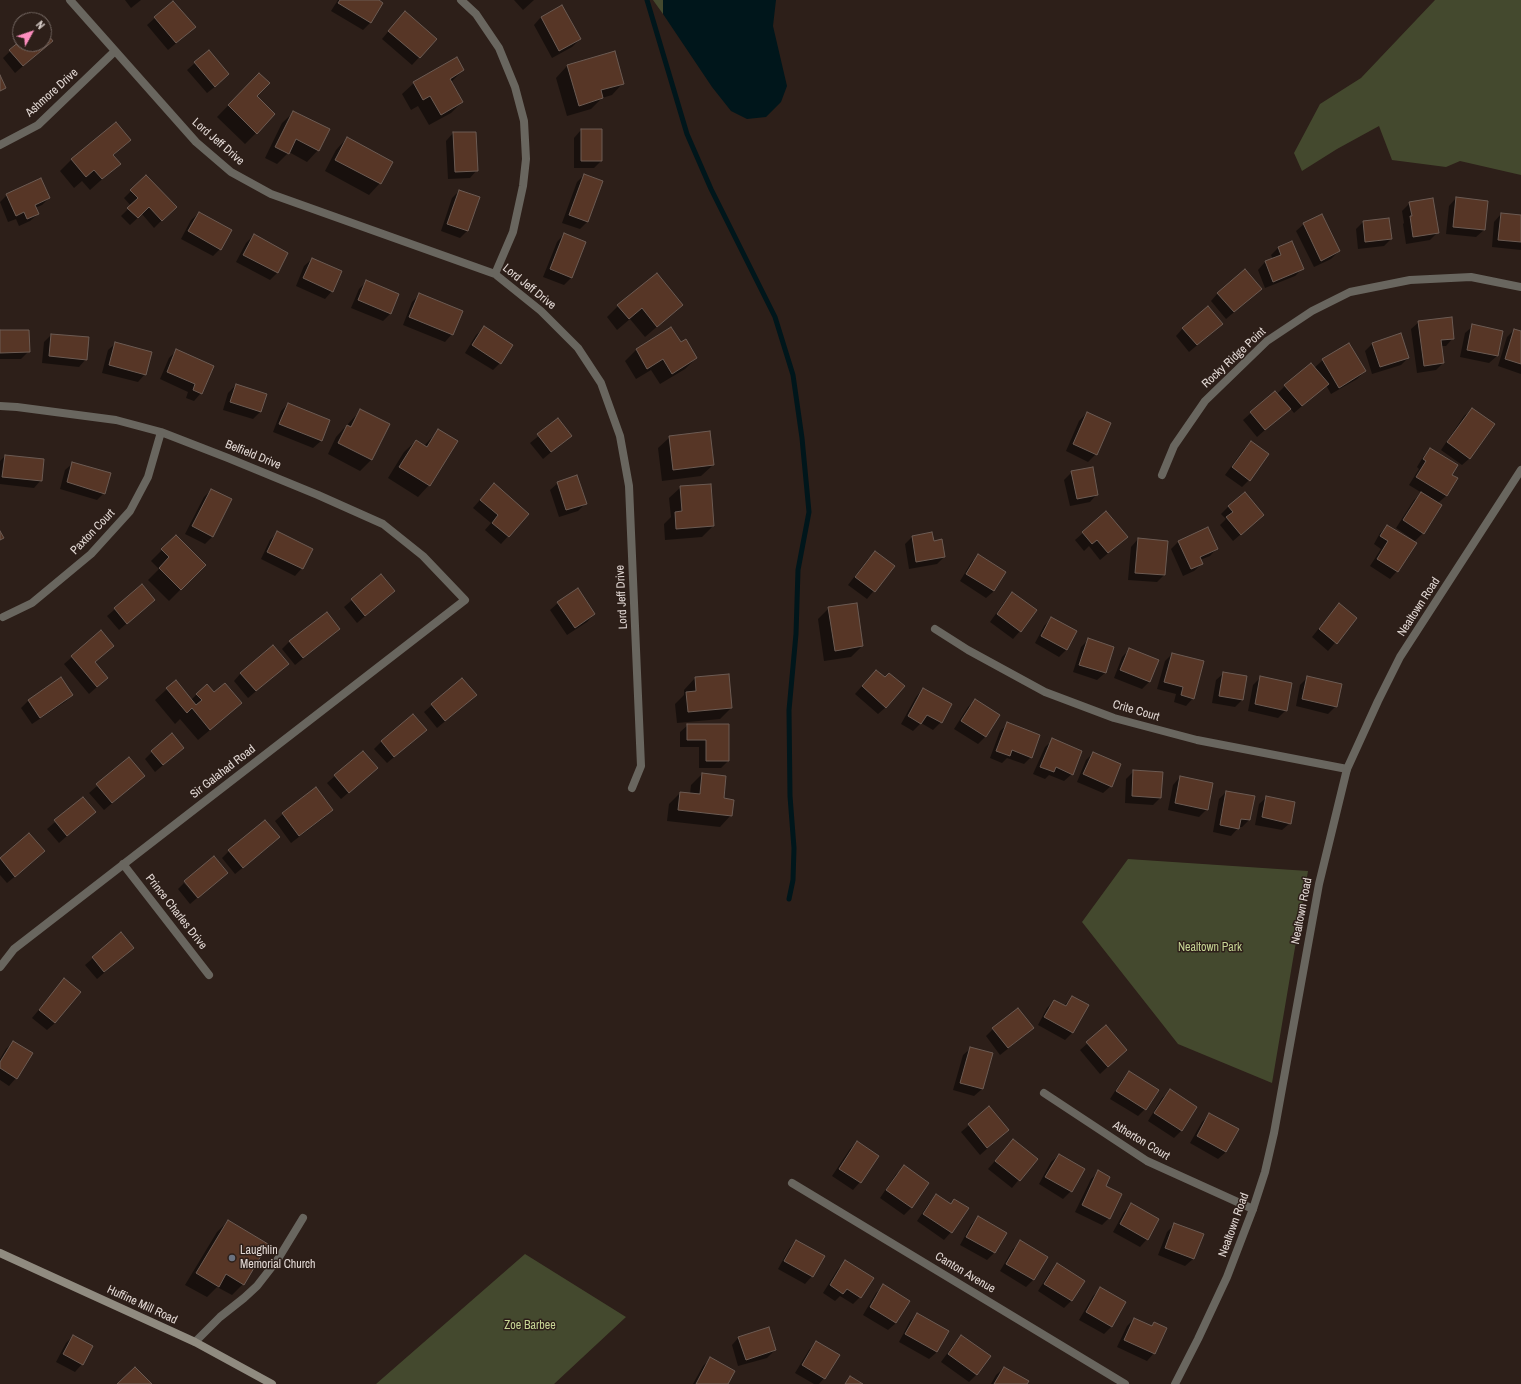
<!DOCTYPE html>
<style>
body{margin:0}
#map{position:relative;width:1521px;height:1384px;overflow:hidden;background:#2d1f19;font-family:"Archivo Narrow",sans-serif}
canvas{display:block}
.north{position:absolute;left:12px;top:12px;width:40px;height:40px;box-sizing:border-box;background:#2d1f19;border:1px solid #756964;border-radius:50%;rotate:50deg;font-size:11px;font-weight:700;line-height:16px;text-align:center;color:#e2d8d4}
.north::after{content:'';display:block;margin:auto;width:14px;height:18px;background:#fd8ebf;clip-path:polygon(50% 0,100% 100%,50% 72%,0 100%)}
</style>
<div id="map">
<canvas width="1521" height="1384"></canvas>
<div class="north">N</div>
</div>
<script>
const c = document.querySelector('canvas').getContext('2d');
c.lineJoin = 'round';
function fill(path, color) { c.fillStyle = color; c.fill(path, 'evenodd'); }
const toPath = rows => new Path2D(rows.map(r => 'M' + r).join(''));
function strokePath(path, color, width, dash) { c.strokeStyle = color; c.lineWidth = width; c.lineCap = dash ? 'butt' : 'round'; c.setLineDash(dash || []); c.stroke(path); }
function drawText(font, color, halo, rows, align = 'center') {
  c.font = font + ' "Archivo Narrow",sans-serif'; c.lineWidth = 3; c.setLineDash([]); c.textBaseline = 'middle'; c.strokeStyle = halo; c.fillStyle = color; for (const [text, x, y, turn = 0] of rows) {
    c.save(); c.translate(x, y); c.rotate((+turn || 0) * Math.PI / 180); c.textAlign = isNaN(turn) ? turn : align; if (halo) c.strokeText(text, 0, 0); c.fillText(text, 0, 0); c.restore();
  }
}
fill(toPath([
 [653,0,663,0,663,14],
 [1435,0,1521,0,1521,175,1460,161,1446,167,1392,160,1379,126,1337,149,1302,171,1294,153,1320,104,1361,78],
 [1128,859,1308,871,1272,1083,1178,1044,1082,922],
 [525,1254,626,1317,554,1384,376,1384]
]), '#44492e');
fill(toPath([
 [663,0,776,0,773,26,787,86,781,102,766,117,747,119,731,111,712,87,663,14]
]), '#00161b');
fill(toPath([
 [125,0,141,0,131,8],
 [338,0,377,0,382,3,370,23,363,30,331,11],
 [514,0,534,0,523,10],
 [173,2,187,34,168,50,147,25],
 [541,17,580,39,572,47,552,58,534,25],
 [398,20,436,39,412,65,382,39],
 [44,32,44,48,15,73,3,58,20,42,20,44,44,44],
 [614,53,623,83,612,95,602,98,591,109,567,116,556,78,567,66],
 [456,59,463,70,451,82,462,102,451,113,429,125,418,106,411,110,402,94,414,83],
 [195,63,221,82,207,93,187,70],
 [248,85,256,133,245,144,217,117],
 [294,112,318,150,307,162,289,152,277,164,265,158,282,123],
 [116,123,130,140,113,156,119,164,90,190,82,181,74,188,60,171,71,160],
 [581,130,601,161,594,168,574,168,574,138],
 [453,133,477,170,470,178,448,179,446,141],
 [347,138,380,183,369,195,325,171,336,150],
 [584,175,602,181,587,222,580,229,562,223,577,182],
 [41,179,49,198,42,205,35,208,38,214,30,221,19,226,16,219,8,222,0,202,7,195],
 [131,191,175,207,154,228,142,214,130,225,121,216,131,206,124,198],
 [459,191,468,230,460,238,441,231,452,198],
 [1456,198,1487,202,1484,230,1476,237,1446,234,1449,206],
 [1410,203,1438,232,1430,240,1406,244,1403,224,1404,223,1402,211],
 [199,213,220,249,213,256,181,239,191,220],
 [1501,214,1521,216,1521,250,1492,247,1494,222],
 [1363,222,1391,239,1384,246,1358,249,1356,229],
 [1304,224,1339,251,1331,259,1314,267,1296,231],
 [564,234,572,277,564,285,543,277,557,242],
 [254,235,287,253,277,273,270,280,236,262,246,243],
 [1278,248,1302,269,1295,276,1265,288,1258,270,1265,262,1273,259,1271,255],
 [312,259,332,291,325,299,296,286,304,266],
 [366,282,398,295,390,314,383,321,351,308,359,289],
 [1218,293,1253,296,1226,319,1211,301],
 [419,295,452,334,445,342,403,325,412,302],
 [682,305,645,337,630,319,617,330,607,317,618,306],
 [1419,322,1453,338,1446,346,1441,346,1443,363,1436,370,1417,373,1411,329],
 [1473,326,1502,332,1497,356,1489,363,1460,357,1465,333],
 [484,328,500,363,493,370,465,353,476,335],
 [671,328,680,344,696,358,685,369,660,384,651,370,636,379,625,361,636,350],
 [1183,328,1214,331,1189,352,1176,336],
 [1514,330,1521,332,1521,374,1498,366,1507,337],
 [0,331,29,351,21,359,0,359],
 [51,335,86,359,79,367,42,363,44,342],
 [1401,335,1408,358,1401,365,1372,374,1365,351,1372,344],
 [116,343,145,374,138,382,102,373,108,350],
 [176,351,201,393,194,401,186,398,188,392,160,379,169,358],
 [1323,360,1365,371,1357,379,1331,394,1326,385,1294,413,1290,408,1257,437,1243,420,1275,392,1277,394,1285,386,1314,368],
 [236,385,266,395,260,412,253,419,223,410,228,393],
 [288,404,329,421,321,441,313,448,273,432,281,411],
 [1472,409,1470,458,1462,465,1441,450,1464,416],
 [360,411,372,459,360,471,328,454,336,437],
 [1087,413,1096,454,1088,462,1066,451,1079,421],
 [558,420,570,436,543,459,530,443],
 [439,430,429,485,418,497,388,478,404,452,416,441,424,446],
 [670,437,713,465,701,476,662,481,658,448],
 [1251,442,1249,480,1242,487,1225,475,1244,449],
 [1430,449,1451,475,1456,478,1446,496,1438,503,1441,505,1423,533,1415,541,1396,528,1414,500,1422,493,1409,485,1419,469,1417,467,1423,457],
 [5,456,41,480,34,488,0,484,0,461],
 [73,463,104,493,97,500,60,489,65,470],
 [1072,472,1097,494,1090,502,1070,506,1064,480],
 [558,483,586,503,578,511,559,517,550,490],
 [681,487,713,526,702,537,665,540,664,524,671,517,669,498],
 [211,490,213,536,205,544,185,534,204,497],
 [487,492,528,514,501,544,485,530,491,523,473,508],
 [1229,506,1263,515,1233,541,1220,525,1226,519,1221,514],
 [1106,513,1119,544,1100,560,1089,546,1084,551,1075,540],
 [1388,526,1397,571,1390,579,1370,566,1381,549,1374,544,1380,533],
 [1208,528,1217,548,1210,556,1200,560,1202,564,1194,571,1183,576,1171,549,1178,542],
 [277,533,302,568,295,576,261,559,270,540],
 [176,536,205,565,169,601,148,580,159,569,151,561],
 [912,537,933,542,944,557,937,564,909,569,905,544],
 [1138,539,1164,575,1157,582,1128,580,1131,547],
 [875,552,894,566,867,599,848,585,868,559],
 [978,555,994,591,986,598,960,581,971,563],
 [381,575,394,591,357,623,344,607],
 [142,586,154,600,119,630,107,616],
 [1012,594,1020,631,1013,639,990,622,1005,601],
 [558,603,594,614,587,622,567,635,550,610],
 [829,608,862,646,851,657,824,661,818,619],
 [1332,612,1356,618,1328,651,1312,637],
 [1052,618,1067,649,1059,657,1035,643,1044,626],
 [339,629,295,665,282,649,290,641],
 [101,632,113,646,94,663,107,678,89,694,64,664],
 [1088,640,1113,648,1105,673,1097,680,1073,672,1081,647],
 [1130,649,1158,661,1149,682,1142,689,1114,678,1122,657],
 [1172,654,1193,698,1186,706,1174,702,1176,694,1157,689,1165,661],
 [280,671,248,698,234,681,241,673],
 [1224,673,1242,700,1235,707,1212,703,1216,680],
 [1261,677,1286,710,1278,718,1248,711,1253,685],
 [1308,677,1336,706,1328,714,1296,706,1300,685],
 [695,678,731,708,720,719,677,723,675,704,684,695,684,690],
 [869,678,886,707,878,714,855,694],
 [61,679,72,695,65,702,32,724,21,708,28,701],
 [462,679,468,702,437,728,424,712],
 [167,689,191,700,197,694,214,693,241,703,229,714,198,740,180,719,175,724,155,700],
 [923,689,950,704,941,722,933,730,921,723,913,731,901,724,916,697],
 [975,700,999,716,985,737,978,744,954,729,968,707],
 [1008,724,1031,757,1024,764,1007,758,1002,763,990,758,1000,731],
 [688,725,728,725,728,761,721,768,699,768,699,747,680,747,680,732],
 [418,737,387,763,374,749,382,741],
 [1053,740,1072,774,1064,781,1049,775,1045,779,1033,774,1045,747],
 [152,752,175,755,155,772,145,759],
 [1093,753,1111,786,1103,793,1077,782,1086,760],
 [129,758,136,783,104,810,89,793],
 [377,768,341,799,327,783,335,776],
 [1134,771,1160,798,1153,805,1125,803,1126,779],
 [702,774,731,815,720,827,667,821,669,804,680,793,690,794,691,785],
 [1180,777,1207,809,1199,817,1168,810,1173,785],
 [1226,792,1249,820,1242,827,1239,827,1231,836,1213,832,1219,799],
 [1267,797,1290,823,1282,830,1255,825,1259,804],
 [83,798,94,812,59,843,47,829],
 [332,810,325,817,291,843,275,821,283,814],
 [29,835,36,859,7,883,0,875,0,859],
 [271,845,235,874,222,858,229,851],
 [184,883,197,898,190,904,178,889],
 [121,934,133,948,97,979,85,965],
 [64,980,55,1023,47,1030,32,1018],
 [1072,997,1087,1006,1072,1033,1065,1040,1038,1025,1047,1008,1054,1001,1064,1006],
 [1106,1027,1118,1057,1100,1074,1080,1050],
 [993,1029,1025,1035,1000,1055,986,1036],
 [13,1042,16,1078,9,1086,0,1080,0,1059,6,1049],
 [971,1048,992,1054,982,1089,974,1096,953,1090,963,1055],
 [1129,1072,1145,1109,1138,1116,1110,1099,1122,1080],
 [1170,1091,1181,1131,1174,1138,1148,1121,1162,1098],
 [989,1108,1008,1130,980,1155,961,1132],
 [1209,1115,1226,1152,1218,1159,1190,1143,1202,1122],
 [857,1142,878,1156,860,1182,853,1190,832,1176,850,1149],
 [1006,1148,1036,1159,1012,1188,988,1169],
 [1059,1155,1071,1191,1063,1199,1039,1184,1051,1162],
 [904,1167,928,1184,911,1208,904,1215,880,1198,896,1174],
 [1099,1172,1104,1187,1109,1218,1102,1225,1075,1212,1091,1179],
 [937,1196,950,1205,955,1200,951,1232,944,1240,917,1221,929,1203],
 [1131,1205,1147,1239,1140,1247,1113,1232,1124,1212],
 [978,1217,1005,1233,994,1253,987,1260,960,1245,971,1225],
 [228,1221,243,1284,232,1295,217,1287,207,1297,185,1285,217,1232],
 [1175,1224,1202,1235,1193,1259,1185,1266,1158,1255,1167,1232],
 [796,1241,812,1276,805,1284,778,1269,789,1249],
 [1021,1242,1046,1258,1033,1280,1026,1287,1000,1271,1013,1249],
 [846,1261,860,1297,853,1304,840,1296,835,1301,823,1293,838,1269],
 [1058,1265,1083,1281,1071,1301,1064,1308,1038,1291,1050,1272],
 [883,1286,909,1301,896,1323,888,1330,863,1315,876,1293],
 [1100,1289,1125,1303,1111,1327,1104,1334,1079,1320,1093,1296],
 [918,1314,948,1331,937,1352,929,1359,899,1342,910,1321],
 [1134,1319,1151,1327,1155,1323,1154,1353,1147,1361,1117,1347,1127,1326],
 [73,1336,82,1364,75,1372,56,1362,66,1343],
 [961,1336,976,1375,969,1382,941,1362,954,1344],
 [739,1337,775,1350,767,1358,738,1366,732,1345],
 [817,1342,824,1378,819,1384,814,1384,795,1373,809,1350],
 [710,1359,727,1384,693,1384,703,1366],
 [1004,1368,1026,1384,991,1384,996,1375]
]), '#0007');
strokePath(toPath([
 [647,0,687,134,711,189,775,317,793,375,802,438,809,512,798,570,796,634,789,710,790,796,794,848,793,880,789,899]
]), '#00161b', 5);
const building = toPath([
 [340,0,379,0,383,3,371,23,338,3,340,0],
 [173,1,196,27,176,43,154,17,173,1],
 [562,5,581,39,559,51,541,17,562,5],
 [405,11,437,39,420,58,388,31,405,11],
 [44,30,53,41,23,66,9,50,20,41,20,44,44,44,44,30],
 [209,50,229,74,215,87,194,62,209,50],
 [615,51,624,84,601,90,603,98,579,106,567,65,615,51],
 [457,57,464,70,450,79,463,102,441,115,430,96,423,100,413,82,457,57],
 [259,73,270,83,257,96,275,114,257,134,228,105,259,73],
 [0,75,6,88,0,91,0,75],
 [293,111,330,129,319,151,296,139,289,154,275,147,293,111],
 [116,122,131,140,113,155,121,164,102,179,94,170,86,177,71,159,116,122],
 [581,129,602,129,602,161,581,161,581,129],
 [453,132,476,132,478,171,455,172,453,132],
 [347,137,393,162,381,184,335,160,347,137],
 [584,174,603,181,588,222,569,215,584,174],
 [146,175,177,207,162,221,149,207,138,218,127,208,138,198,130,190,146,175],
 [41,178,50,198,35,205,39,214,27,219,24,212,16,216,6,194,41,178],
 [459,190,480,197,468,231,447,224,459,190],
 [1456,197,1488,201,1485,230,1453,227,1456,197],
 [1433,198,1439,233,1413,237,1410,216,1412,216,1409,202,1433,198],
 [199,212,232,230,221,250,188,231,199,212],
 [1501,213,1521,215,1521,242,1498,240,1501,213],
 [1322,214,1340,251,1321,261,1303,223,1322,214],
 [1389,218,1392,239,1365,242,1363,221,1389,218],
 [564,233,586,242,572,278,550,269,564,233],
 [254,234,288,253,278,273,243,255,254,234],
 [1292,241,1304,269,1273,282,1265,261,1281,255,1278,247,1292,241],
 [312,258,342,271,333,292,303,278,312,258],
 [1245,269,1262,289,1234,312,1217,293,1245,269],
 [657,273,683,305,657,327,642,308,629,319,617,305,657,273],
 [366,280,399,294,391,314,358,300,366,280],
 [419,293,463,311,453,335,409,317,419,293],
 [1208,306,1223,324,1197,345,1182,328,1208,306],
 [1452,317,1454,339,1441,340,1444,363,1424,366,1418,321,1452,317],
 [1472,324,1503,331,1498,356,1467,350,1472,324],
 [484,326,513,345,501,364,472,345,484,326],
 [671,327,681,342,686,339,697,358,672,374,663,359,647,369,636,349,671,327],
 [1514,329,1521,331,1521,364,1505,359,1514,329],
 [0,330,29,330,30,352,0,353,0,330],
 [1401,333,1409,358,1380,367,1372,343,1401,333],
 [51,334,89,337,87,360,49,356,51,334],
 [115,342,152,352,146,375,109,365,115,342],
 [1349,343,1366,371,1339,388,1322,359,1349,343],
 [176,349,214,366,202,394,193,390,195,384,167,372,176,349],
 [1311,363,1329,384,1302,406,1284,385,1311,363],
 [236,384,267,394,261,412,230,402,236,384],
 [1275,391,1291,409,1265,430,1250,412,1275,391],
 [288,403,330,420,322,441,279,424,288,403],
 [1472,408,1495,424,1470,459,1447,442,1472,408],
 [360,409,390,424,372,460,338,443,347,425,351,427,360,409],
 [1087,412,1111,423,1097,455,1073,444,1087,412],
 [558,418,572,436,551,452,537,434,558,418],
 [438,429,458,441,430,486,399,467,416,440,427,447,438,429],
 [710,431,714,465,673,470,669,436,710,431],
 [1251,441,1269,454,1250,481,1232,467,1251,441],
 [1430,448,1458,465,1452,475,1458,478,1447,496,1416,477,1426,461,1423,459,1430,448],
 [5,455,44,459,42,481,2,477,5,455],
 [72,462,111,473,105,494,67,482,72,462],
 [1093,467,1098,495,1077,499,1071,471,1093,467],
 [577,475,587,504,566,510,557,482,577,475],
 [494,483,529,514,509,537,492,523,498,515,480,500,494,483],
 [711,484,714,526,676,529,675,512,682,511,680,486,711,484],
 [211,489,232,499,213,537,192,526,211,489],
 [1245,492,1264,515,1241,535,1226,517,1233,512,1228,506,1245,492],
 [1421,492,1442,505,1424,534,1403,520,1421,492],
 [1106,511,1128,537,1108,553,1097,540,1092,544,1082,532,1106,511],
 [1387,525,1417,543,1398,572,1377,559,1388,541,1380,536,1387,525],
 [1208,527,1218,549,1200,557,1203,564,1191,569,1178,541,1208,527],
 [0,531,4,538,0,540,0,531],
 [277,531,313,549,303,569,267,552,277,531],
 [932,532,934,541,942,539,945,557,916,562,912,536,932,532],
 [176,535,206,565,181,590,159,568,169,557,161,549,176,535],
 [1138,538,1168,541,1165,575,1135,573,1138,538],
 [875,551,895,566,875,592,855,577,875,551],
 [978,554,1006,572,994,591,966,574,978,554],
 [381,574,395,591,365,616,351,599,381,574],
 [142,584,155,600,127,624,114,608,142,584],
 [578,588,595,614,575,628,557,602,578,588],
 [1012,592,1037,610,1021,632,997,614,1012,592],
 [857,603,863,646,835,651,828,607,857,603],
 [1339,603,1357,618,1337,644,1319,629,1339,603],
 [327,612,340,629,303,658,289,641,327,612],
 [1051,617,1077,631,1067,650,1041,636,1051,617],
 [101,630,114,646,95,662,108,678,97,687,71,656,101,630],
 [1088,638,1114,647,1106,673,1079,665,1088,638],
 [273,645,289,664,256,691,240,673,273,645],
 [1129,648,1159,660,1150,682,1120,670,1129,648],
 [1172,653,1204,661,1194,699,1181,695,1183,687,1164,682,1172,653],
 [876,670,885,677,889,673,905,686,886,708,862,686,876,670],
 [1223,672,1247,676,1243,700,1219,696,1223,672],
 [729,674,732,708,688,712,686,692,696,691,695,677,729,674],
 [1260,676,1292,683,1287,711,1255,704,1260,676],
 [1307,676,1342,684,1337,707,1302,699,1307,676],
 [61,677,73,695,40,718,28,700,61,677],
 [462,678,477,695,445,721,431,704,462,678],
 [176,680,196,705,202,700,196,694,207,684,214,692,225,683,242,703,210,730,192,708,187,713,166,688,176,680],
 [923,688,952,704,942,723,927,715,921,724,908,716,923,688],
 [975,699,1000,715,986,737,961,721,975,699],
 [413,714,427,730,394,757,381,741,413,714],
 [1007,722,1040,735,1032,758,1012,750,1010,756,996,751,1007,722],
 [687,724,729,724,729,761,706,761,706,740,687,740,687,724],
 [172,733,184,748,163,765,151,751,172,733],
 [1052,738,1082,751,1073,775,1056,767,1054,772,1040,767,1052,738],
 [363,751,378,768,349,793,334,775,363,751],
 [1093,752,1121,764,1112,787,1083,774,1093,752],
 [129,757,145,776,112,803,96,784,129,757],
 [1133,770,1163,772,1161,798,1132,796,1133,770],
 [702,773,726,776,724,798,734,800,732,816,678,810,680,792,700,794,702,773],
 [1180,776,1213,783,1208,810,1175,803,1180,776],
 [316,787,333,810,299,836,282,813,316,787],
 [1226,791,1255,796,1250,820,1241,819,1239,829,1220,825,1226,791],
 [1266,796,1295,802,1291,824,1262,817,1266,796],
 [83,797,96,812,67,836,54,820,83,797],
 [265,820,280,837,243,868,228,850,265,820],
 [29,833,45,851,15,877,0,858,29,833],
 [214,856,228,873,198,898,184,881,214,856],
 [121,932,134,948,104,972,92,957,121,932],
 [64,978,81,992,55,1023,39,1010,64,978],
 [1072,996,1089,1005,1073,1033,1044,1017,1054,1000,1066,1006,1072,996],
 [1018,1008,1034,1028,1008,1048,992,1028,1018,1008],
 [1106,1025,1127,1050,1108,1067,1086,1042,1106,1025],
 [13,1041,33,1053,17,1079,0,1068,0,1062,13,1041],
 [970,1047,993,1053,983,1089,960,1083,970,1047],
 [1129,1071,1159,1090,1146,1110,1116,1091,1129,1071],
 [1170,1089,1197,1107,1182,1131,1154,1113,1170,1089],
 [989,1106,1009,1130,987,1148,968,1124,989,1106],
 [1209,1113,1239,1129,1226,1152,1197,1136,1209,1113],
 [1013,1139,1038,1159,1020,1181,995,1161,1013,1139],
 [857,1141,879,1156,861,1183,839,1169,857,1141],
 [1059,1154,1085,1169,1072,1192,1045,1177,1059,1154],
 [904,1165,929,1183,912,1208,886,1190,904,1165],
 [1098,1170,1110,1177,1106,1186,1122,1194,1110,1219,1082,1205,1098,1170],
 [936,1194,951,1204,954,1199,969,1208,952,1233,923,1214,936,1194],
 [1131,1203,1159,1219,1148,1240,1120,1224,1131,1203],
 [978,1216,1007,1233,995,1253,966,1237,978,1216],
 [228,1220,268,1244,244,1285,226,1274,219,1287,196,1273,228,1220],
 [1174,1223,1204,1234,1194,1259,1165,1248,1174,1223],
 [796,1240,825,1256,813,1277,784,1261,796,1240],
 [1020,1240,1048,1257,1034,1280,1006,1264,1020,1240],
 [845,1260,874,1278,861,1298,847,1289,843,1294,830,1285,845,1260],
 [1057,1263,1085,1281,1072,1301,1044,1284,1057,1263],
 [883,1284,910,1301,896,1323,870,1307,883,1284],
 [1100,1287,1126,1302,1112,1327,1086,1312,1100,1287],
 [917,1313,949,1331,937,1352,905,1334,917,1313],
 [1134,1318,1152,1326,1154,1322,1167,1328,1155,1354,1124,1340,1134,1318],
 [769,1327,776,1350,746,1360,738,1337,769,1327],
 [73,1335,93,1346,83,1365,63,1354,73,1335],
 [961,1335,991,1356,977,1375,948,1354,961,1335],
 [816,1341,840,1355,825,1379,802,1365,816,1341],
 [710,1357,735,1371,728,1384,696,1384,710,1357],
 [135,1367,152,1384,117,1384,135,1367],
 [1004,1367,1029,1381,1027,1384,994,1384,1004,1367],
 [850,1376,863,1384,845,1384,850,1376]
]);
fill(building, '#573626');
strokePath(building, '#6c5b53', 1);
strokePath(toPath([
 [195,1342,220,1317,244,1298,257,1286,278,1259,303,1218]
]), '#69665f', 8);
strokePath(toPath([
 [70,0,196,142,231,172,271,194,495,274,541,311,578,348,601,383,620,436,629,486,641,766,632,788],
 [461,0,476,14,499,48,515,87,524,121,526,159,523,186,513,232,495,274],
 [0,145,38,125,115,51],
 [0,406,17,407,116,420,161,432,228,458,318,495,383,524,423,556,465,600,14,949,0,967],
 [1162,475,1174,446,1205,401,1267,341,1312,311,1350,292,1410,280,1471,277,1521,287],
 [3,617,32,603,91,554,130,511,148,477,161,432],
 [935,629,968,650,1045,692,1114,718,1197,740,1347,769],
 [123,864,209,975],
 [1044,1093,1147,1161,1253,1209],
 [792,1183,1125,1384]
]), '#69665f', 8);
strokePath(toPath([
 [1175,1384,1198,1339,1227,1277,1253,1209,1265,1172,1274,1133,1319,884,1347,769,1378,701,1400,657,1521,470]
]), '#69665f', 8);
strokePath(toPath([
 [0,1253,195,1342,272,1384]
]), '#908b80', 8);
for (const [x, y, r, color] of [
 [232,1258,4,"#6b7280"]
]) { const dot = new Path2D(); dot.arc(x, y, r, 0, 2 * Math.PI); c.fillStyle = color; c.fill(dot); strokePath(dot, '#2d1f19', 1.5); }
drawText('12px', '#e2d8d4', '#2d1f19', [
 ["Ashmore Drive",52,93,-42],
 ["Lord Jeff Drive",218,142,41],
 ["Lord Jeff Drive",529,287,39],
 ["Rocky Ridge Point",1234,358,-43],
 ["Belfield Drive",253,455,22],
 ["Paxton Court",93,532,-46],
 ["Lord Jeff Drive",622,597,-93],
 ["Nealtown Road",1419,607,-57],
 ["Crite Court",1136,711,16],
 ["Sir Galahad Road",223,772,-38],
 ["Nealtown Road",1302,911,-79],
 ["Prince Charles Drive",176,912,52],
 ["Atherton Court",1141,1141,31],
 ["Nealtown Road",1234,1225,-70],
 ["Canton Avenue",965,1273,31],
 ["Huffine Mill Road",142,1305,25]
]);
drawText('12px', '#c6d494', '#2d1f19', [
 ["Nealtown Park",1210,948],
 ["Zoe Barbee",530,1326]
]);
drawText('12px', '#e2d8d4', '#2d1f19', [
 ["Laughlin",240,1251],
 ["Memorial Church",240,1265]
], 'left');
</script>
